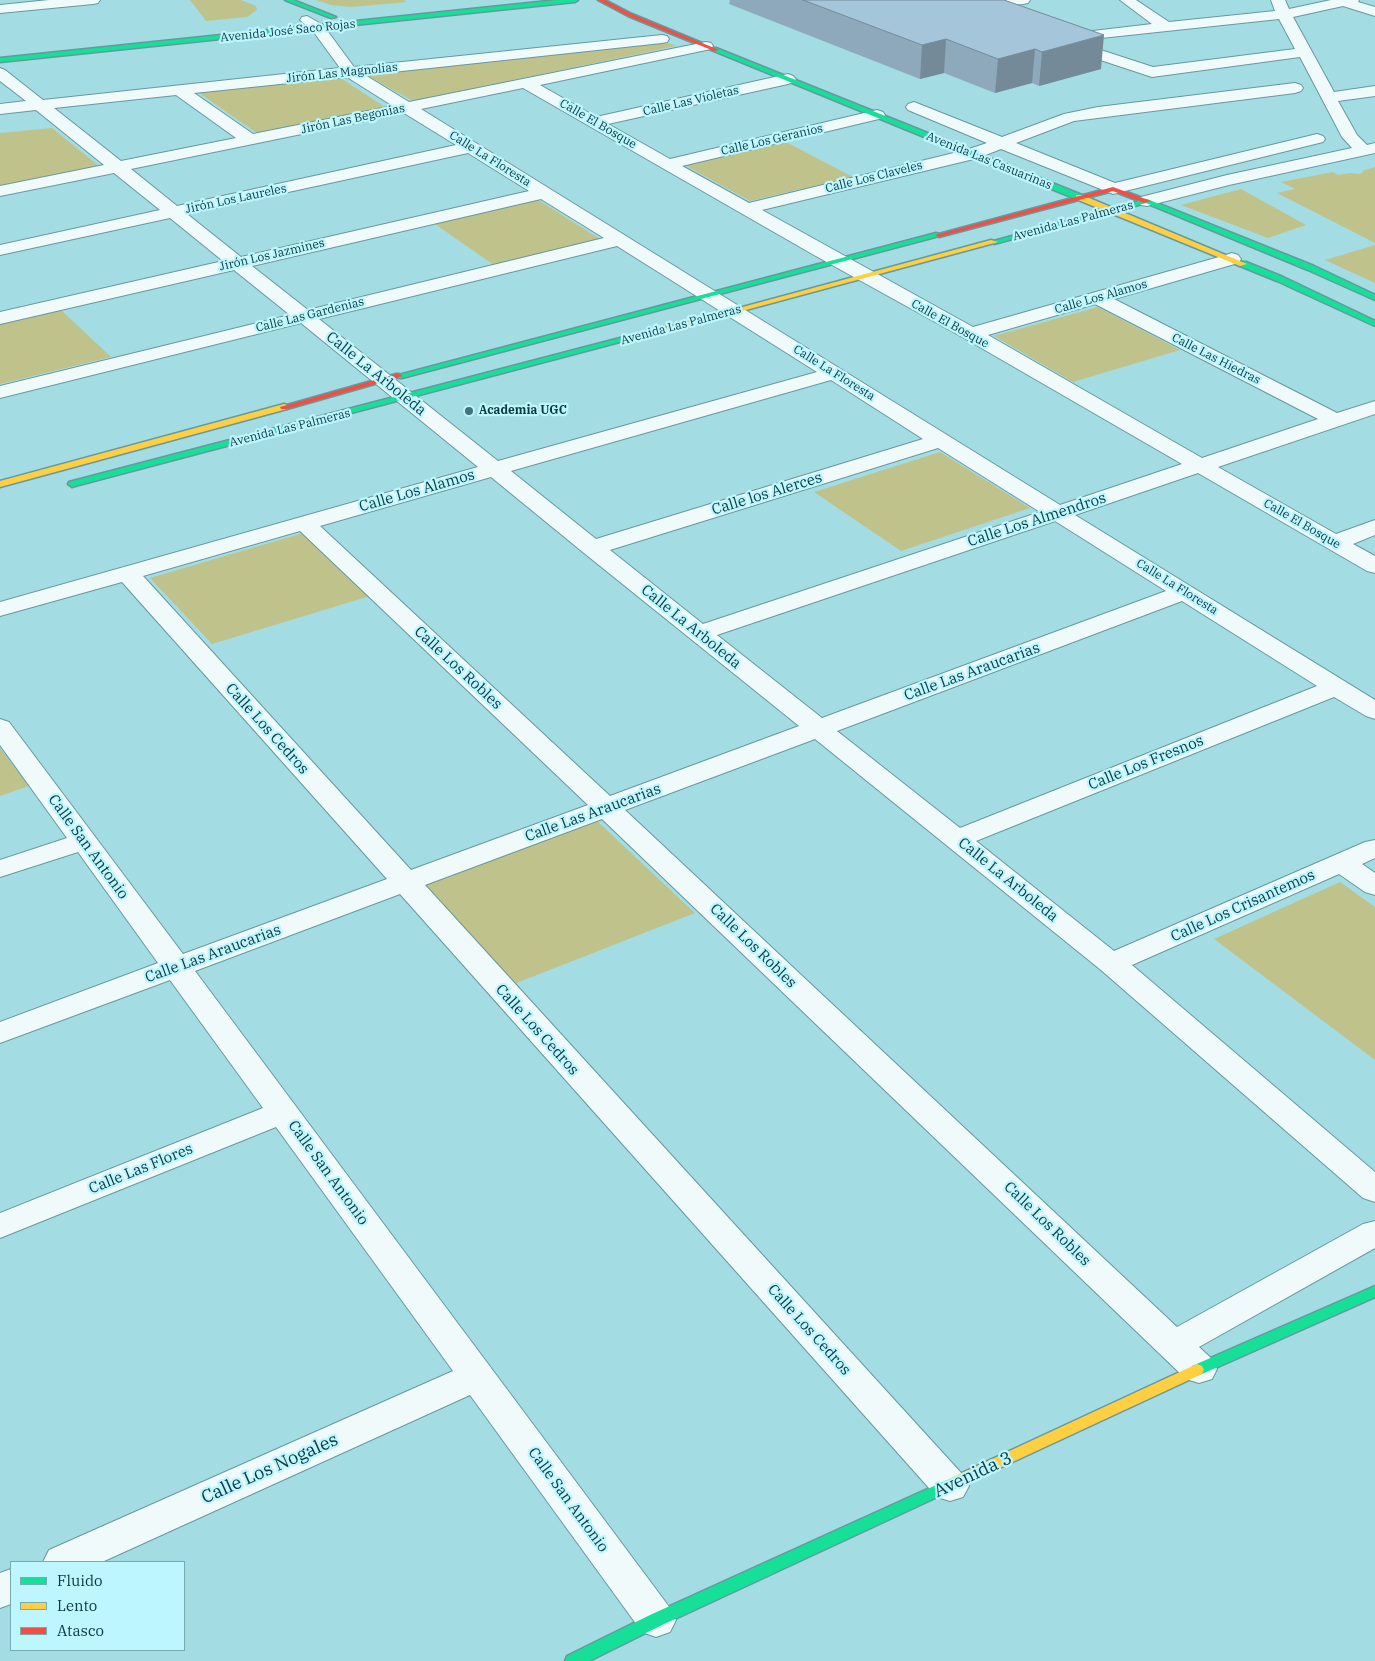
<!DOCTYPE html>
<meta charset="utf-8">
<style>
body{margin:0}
#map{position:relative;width:1375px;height:1661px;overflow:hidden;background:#a4dce3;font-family:"IBM Plex Serif",serif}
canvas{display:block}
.legend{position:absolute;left:10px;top:1561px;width:175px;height:90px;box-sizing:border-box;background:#bdf6fe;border:1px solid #76abb2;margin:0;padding:6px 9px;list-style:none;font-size:15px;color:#0b3a40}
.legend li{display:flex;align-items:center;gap:10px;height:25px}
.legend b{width:25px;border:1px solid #76abb2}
</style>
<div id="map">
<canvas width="1375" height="1661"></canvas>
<ul class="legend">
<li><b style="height:6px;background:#16e098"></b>Fluido</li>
<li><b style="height:6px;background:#ffcf43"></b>Lento</li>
<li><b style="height:6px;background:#f24e42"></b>Atasco</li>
</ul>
</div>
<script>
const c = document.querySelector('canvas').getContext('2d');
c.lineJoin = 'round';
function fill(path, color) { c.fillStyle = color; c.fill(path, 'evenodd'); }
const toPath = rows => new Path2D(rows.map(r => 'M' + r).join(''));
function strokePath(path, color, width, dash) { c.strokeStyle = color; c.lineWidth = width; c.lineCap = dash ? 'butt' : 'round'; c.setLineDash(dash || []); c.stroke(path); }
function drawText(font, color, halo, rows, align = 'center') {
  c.font = font + ' "IBM Plex Serif",serif'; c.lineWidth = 4.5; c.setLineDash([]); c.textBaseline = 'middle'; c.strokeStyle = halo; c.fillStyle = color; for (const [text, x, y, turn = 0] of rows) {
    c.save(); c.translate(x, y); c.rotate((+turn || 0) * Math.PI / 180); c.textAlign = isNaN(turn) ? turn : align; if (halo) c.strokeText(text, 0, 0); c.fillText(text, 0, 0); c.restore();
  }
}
fill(toPath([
 [190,0,241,0,256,6,257,10,247,17,206,21],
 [316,0,404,0,407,2,351,7,331,5],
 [669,43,676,46,413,101,366,75],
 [339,77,385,107,257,133,199,93],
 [52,128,99,166,0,186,0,133],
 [784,141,853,177,750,201,683,164],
 [1375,167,1375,243,1277,193,1295,189,1281,182,1333,172,1338,175,1350,173,1360,174,1363,172,1362,171],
 [1241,189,1306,225,1268,238,1181,205],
 [535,198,600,239,494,265,432,222],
 [1375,245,1375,283,1325,260],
 [1098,307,1180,350,1073,382,994,336],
 [61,310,111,357,0,384,0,324],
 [940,452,1030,508,901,551,814,492],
 [303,533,370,596,212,644,150,578],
 [0,748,29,786,0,796],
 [597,821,695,913,514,984,423,886],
 [1340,882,1375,907,1375,1060,1214,939]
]), '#c0c28b');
const street = toPath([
 [49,0,100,0,98,3,93,4,0,13,0,5,49,0],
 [978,0,1030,0,1028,3,1023,4,970,9,965,8,963,5,965,2,978,0],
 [1120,0,1136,0,1169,22,1275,11,1271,0,1285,0,1289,9,1331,0,1359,0,1358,2,1375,7,1375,16,1343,6,1293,17,1334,92,1375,86,1375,96,1338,101,1357,135,1367,145,1375,143,1375,153,1229,185,1147,206,1141,205,1138,201,1141,197,1227,175,1352,148,1342,137,1300,57,1152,77,1061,47,1059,44,1060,42,1057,38,1059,35,1152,24,1120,0],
 [1279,19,1295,49,1153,67,1073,41,1279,19],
 [307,16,323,25,354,67,662,35,667,36,669,39,667,42,662,43,365,75,409,102,706,42,711,43,713,46,711,49,540,85,596,117,788,74,793,76,796,79,793,82,788,84,608,124,670,159,877,110,883,112,885,115,883,118,682,166,749,203,966,150,987,143,908,110,906,107,908,104,914,102,1002,137,1064,114,1098,107,1295,83,1301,85,1303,88,1301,91,1295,93,1074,121,1016,143,1115,183,1317,134,1323,136,1325,139,1323,142,1113,194,1001,149,978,158,762,210,973,327,1226,255,1232,253,1238,255,1241,259,1238,263,1114,299,1337,413,1375,401,1375,414,1218,467,1336,534,1375,520,1375,535,1353,544,1375,556,1375,573,1367,571,1198,473,1075,515,1375,700,1375,719,1366,716,1334,697,976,841,1114,951,1365,842,1375,840,1375,858,1362,864,1375,873,1375,895,1365,892,1339,874,1132,965,1375,1172,1375,1202,1363,1198,1101,970,815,739,625,810,1177,1327,1363,1224,1375,1221,1375,1248,1199,1347,1212,1359,1217,1369,1212,1379,1199,1383,1186,1379,602,819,425,885,963,1475,969,1486,963,1497,950,1501,937,1497,400,894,195,971,670,1608,676,1620,670,1632,656,1637,642,1632,470,1395,102,1562,43,1562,49,1550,453,1371,276,1127,0,1238,0,1213,263,1108,170,980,0,1043,0,1022,158,963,78,852,0,877,0,860,67,838,0,745,0,719,9,722,183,954,387,879,122,582,0,616,0,602,478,467,301,323,0,398,0,386,290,315,234,270,0,324,0,312,223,261,170,218,0,255,0,245,160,210,114,173,0,196,0,186,104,165,36,110,0,114,0,104,26,101,0,81,0,68,5,70,43,100,340,68,313,31,300,20,302,17,307,16],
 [347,77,393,106,253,134,194,93,347,77],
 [523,88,814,255,964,338,1182,464,1060,505,421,109,523,88],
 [176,95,236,138,121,161,54,108,176,95],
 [404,113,456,145,177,206,131,169,404,113],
 [468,153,529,191,241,257,187,214,468,153],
 [541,199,604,238,308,310,252,266,541,199],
 [617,246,817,372,498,461,319,319,617,246],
 [1095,304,1318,419,1202,458,988,335,1095,304],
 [831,380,923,439,596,539,511,471,831,380],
 [938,448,1040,512,703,624,610,550,938,448],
 [491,477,584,553,799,726,610,796,320,526,491,477],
 [1055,521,1166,591,822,718,717,635,1055,521],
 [300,531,588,805,411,870,143,576,300,531],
 [1182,601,1317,686,960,828,837,731,1182,601],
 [11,1569,11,1604,0,1608,0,1573,11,1569]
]);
const fast = toPath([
 [285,0,293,0,336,17,331,18,285,0],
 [558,0,578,0,575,2,0,62,0,58,558,0],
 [716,48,1082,195,1083,197,1076,199,714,51,713,50,716,48],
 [1147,199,1314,266,1375,295,1375,300,1308,270,1146,203,994,244,990,242,1147,199],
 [936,233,943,235,402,378,399,378,395,376,936,233],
 [1240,262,1246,262,1283,277,1375,321,1375,326,1277,281,1240,266,1240,262],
 [662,327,669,329,75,486,72,487,68,484,69,482,662,327],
 [1375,1286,1375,1297,1202,1374,1197,1376,1192,1374,1190,1370,1192,1366,1375,1286],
 [956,1476,961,1478,964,1482,961,1486,662,1625,589,1661,565,1661,567,1656,650,1615,956,1476]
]);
const slow = toPath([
 [1076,195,1082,195,1247,264,1240,266,1076,199,1076,195],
 [991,240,998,242,668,331,661,329,991,240],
 [284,404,287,405,287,409,0,487,0,481,284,404],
 [1197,1364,1202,1366,1204,1370,1202,1374,961,1486,956,1488,951,1486,948,1482,951,1478,1197,1364]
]);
const jam = toPath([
 [598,0,605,0,632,14,719,50,714,51,628,16,598,0],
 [1113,187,1151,201,1144,203,1113,191,939,237,935,235,1113,187],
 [396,374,399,374,403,376,287,409,281,409,280,407,396,374]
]);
strokePath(street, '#66999f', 2);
strokePath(fast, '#66999f', 3);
strokePath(slow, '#66999f', 3);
strokePath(jam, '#66999f', 3);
fill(street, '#f1fafb');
fill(fast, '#16e098');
fill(slow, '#ffcf43');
fill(jam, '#f24e42');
fill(toPath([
 [730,0,1004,0,1101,69,1039,86,1032,83,995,93,944,73,920,79,729,4]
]), '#8ea9bb');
fill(toPath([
 [1104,35,1101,69,1039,86,1042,52],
 [946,39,944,73,920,79,922,45],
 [1035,49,1032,83,995,93,998,59]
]), '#748a99');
const building = toPath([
 [803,0,1004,0,1104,35,1042,52,1035,49,998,59,946,39,922,45,803,0]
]);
fill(building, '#a5c5da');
strokePath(building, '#748a99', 1);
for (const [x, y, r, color] of [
 [469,411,5,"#417379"]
]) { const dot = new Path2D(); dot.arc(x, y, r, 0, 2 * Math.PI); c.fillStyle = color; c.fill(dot); strokePath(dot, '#bdf6fe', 2); }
drawText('12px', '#0b3a40', '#bdf6fe', [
 ["Avenida José Saco Rojas",288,31,-6],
 ["Jirón Las Magnolias",342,73,-6],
 ["Calle Las Violetas",691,101,-13],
 ["Jirón Las Begonias",353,119,-12],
 ["Calle El Bosque",598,124,30],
 ["Calle Los Geranios",772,140,-13],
 ["Calle La Floresta",490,159,32],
 ["Avenida Las Casuarinas",989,161,22],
 ["Calle Los Claveles",874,177,-14],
 ["Jirón Los Laureles",236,199,-12],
 ["Avenida Las Palmeras",1073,221,-15],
 ["Jirón Los Jazmines",272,255,-13],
 ["Calle Los Alamos",1101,297,-16],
 ["Calle Las Gardenias",310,315,-14],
 ["Calle El Bosque",950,324,29],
 ["Avenida Las Palmeras",681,325,-15],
 ["Calle Las Hiedras",1216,359,27],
 ["Calle La Floresta",834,373,32],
 ["Avenida Las Palmeras",290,428,-14],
 ["Calle El Bosque",1302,524,30],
 ["Calle La Floresta",1177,587,32]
]);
drawText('bold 12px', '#0b3a40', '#bdf6fe', [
 ["Academia UGC",479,411]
], 'left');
drawText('15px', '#0b3a40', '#bdf6fe', [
 ["Calle La Arboleda",376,374,39],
 ["Calle Los Alamos",417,491,-16],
 ["Calle los Alerces",767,494,-17],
 ["Calle Los Almendros",1037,520,-18],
 ["Calle La Arboleda",691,627,39],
 ["Calle Los Robles",458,668,43],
 ["Calle Las Araucarias",972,672,-20],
 ["Calle Los Cedros",267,729,48],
 ["Calle Los Fresnos",1146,763,-22],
 ["Calle Las Araucarias",593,813,-20],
 ["Calle San Antonio",88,847,54],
 ["Calle La Arboleda",1008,880,39],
 ["Calle Los Crisantemos",1243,906,-24],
 ["Calle Los Robles",753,946,44],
 ["Calle Las Araucarias",213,954,-20],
 ["Calle Los Cedros",537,1030,48],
 ["Calle Las Flores",141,1169,-22],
 ["Calle San Antonio",328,1173,54],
 ["Calle Los Robles",1047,1224,44],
 ["Calle Los Cedros",809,1330,48],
 ["Calle San Antonio",568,1500,54]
]);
drawText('18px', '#0b3a40', '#bdf6fe', [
 ["Calle Los Nogales",270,1469,-24],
 ["Avenida 3",973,1475,-25]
]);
</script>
